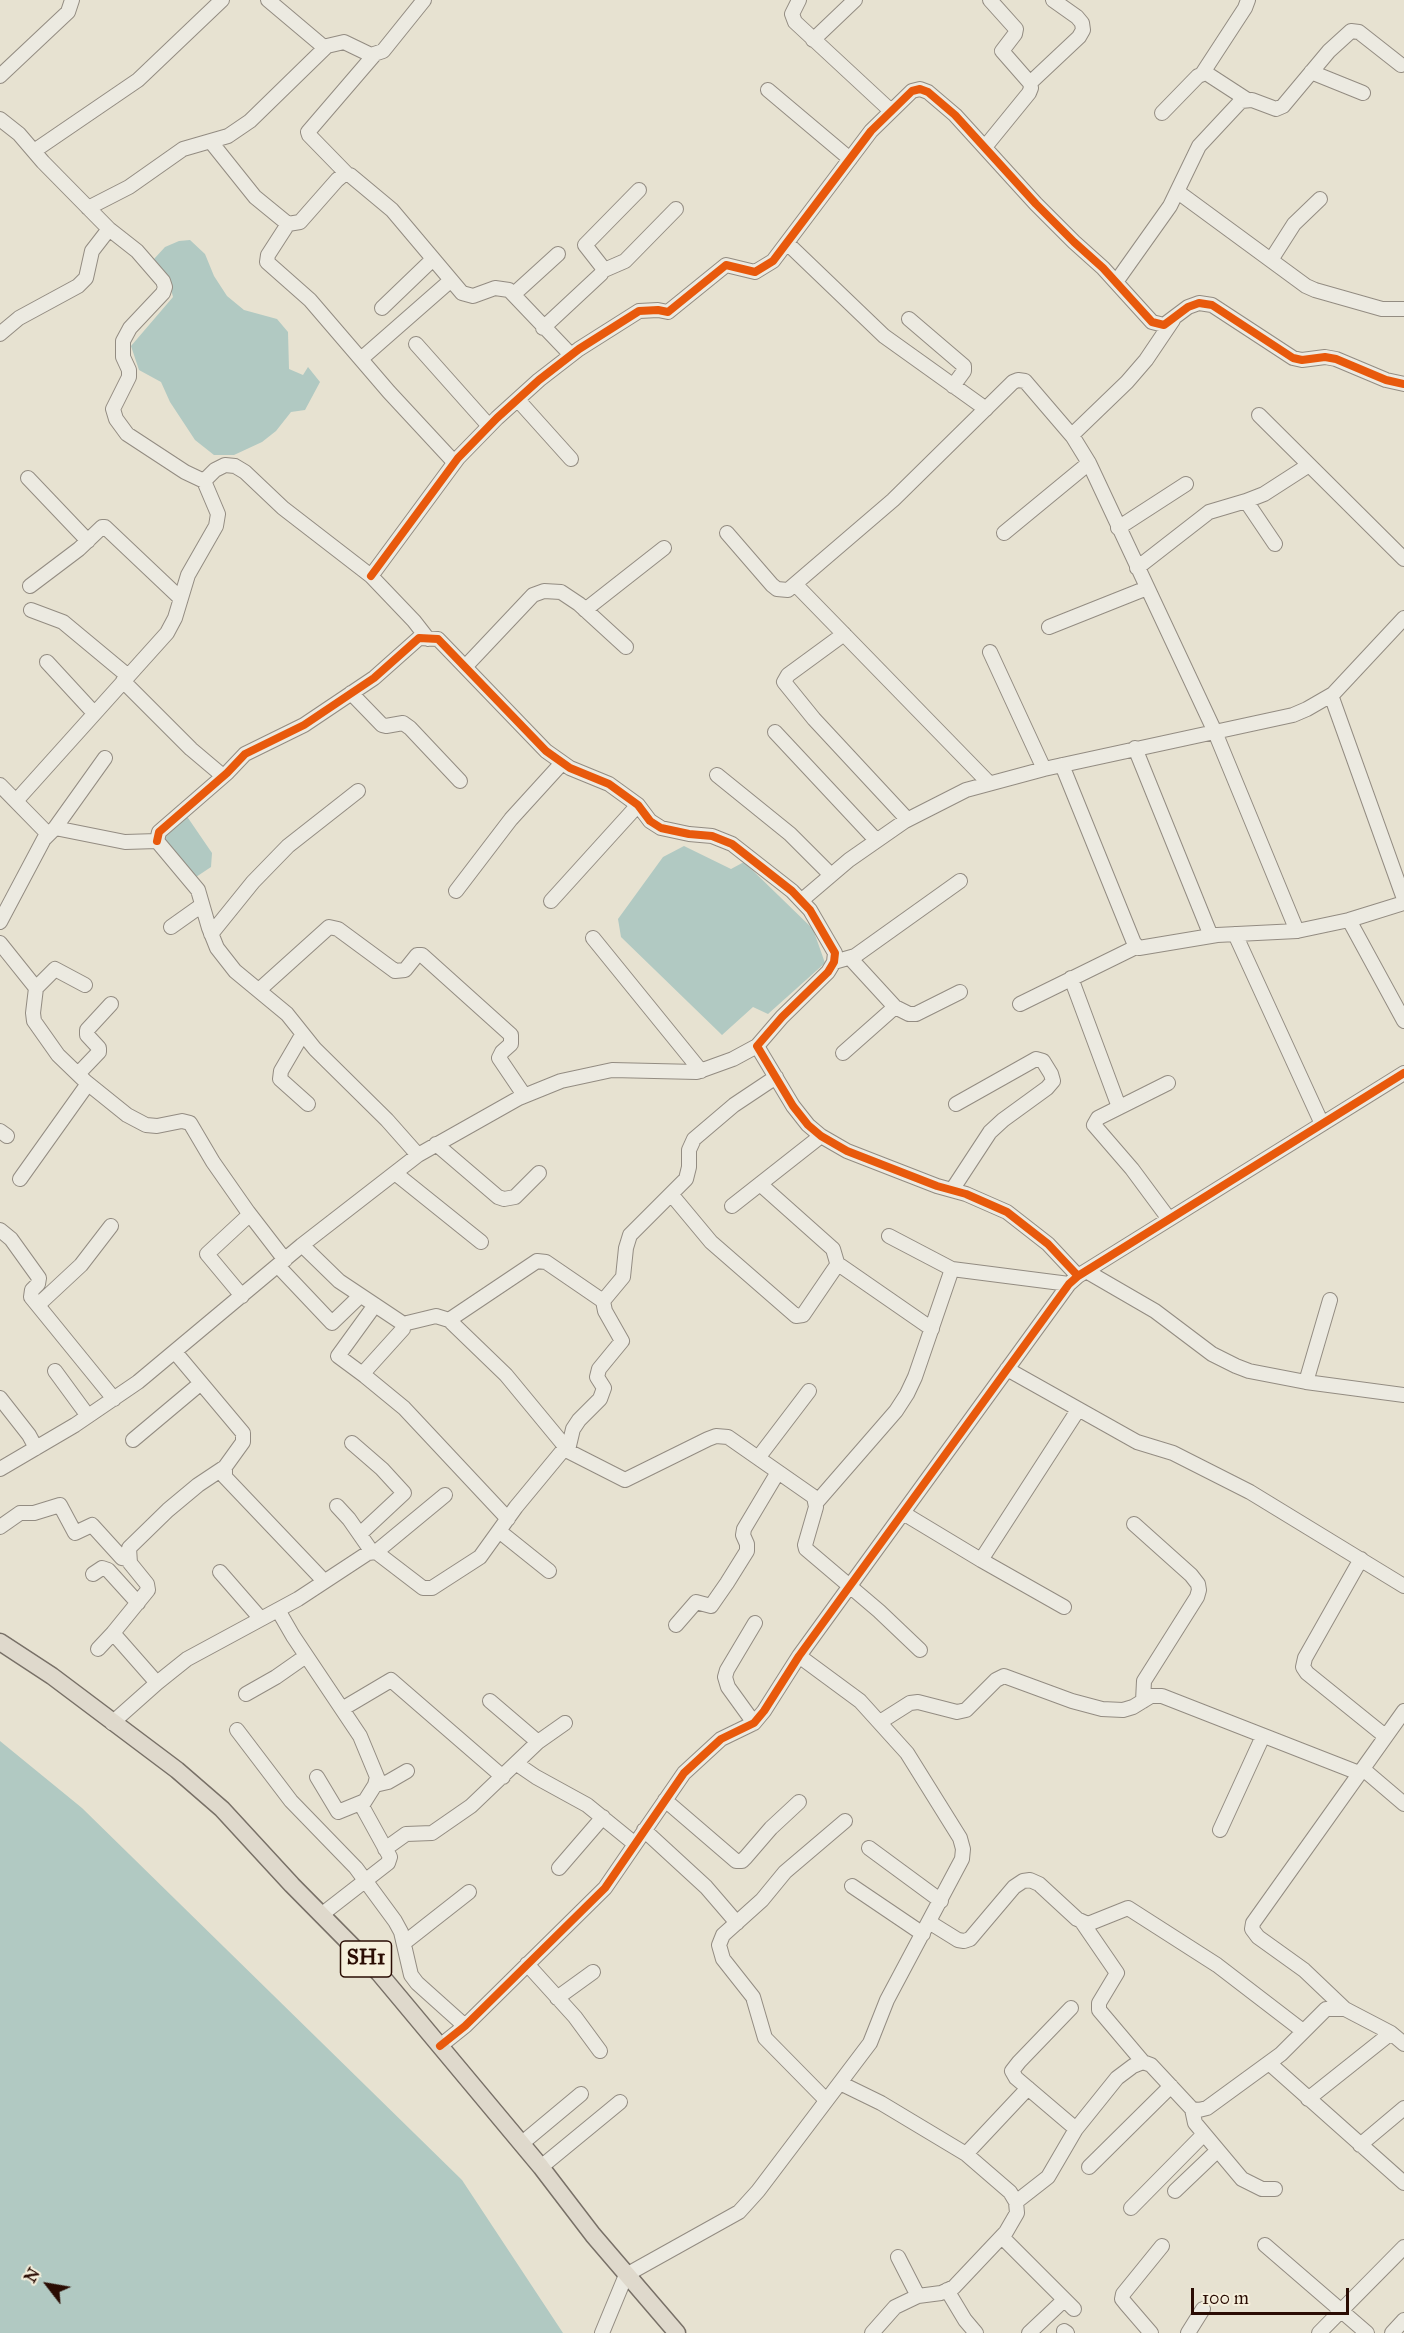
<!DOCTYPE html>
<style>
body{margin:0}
#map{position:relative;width:1404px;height:2333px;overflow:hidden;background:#e7e2d1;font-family:"IM FELL Great Primer",serif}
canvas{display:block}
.north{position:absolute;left:18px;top:2255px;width:60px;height:60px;-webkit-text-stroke:4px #f5efdc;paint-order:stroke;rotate:301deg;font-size:16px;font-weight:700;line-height:24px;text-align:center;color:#2a0c03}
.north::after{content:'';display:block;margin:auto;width:21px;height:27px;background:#2a0c03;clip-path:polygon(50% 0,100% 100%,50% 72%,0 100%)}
.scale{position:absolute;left:1191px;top:2288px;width:158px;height:27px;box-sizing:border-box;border:3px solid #2a0c03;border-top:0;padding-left:8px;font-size:18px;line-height:21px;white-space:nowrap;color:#2a0c03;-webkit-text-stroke:4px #f5efdc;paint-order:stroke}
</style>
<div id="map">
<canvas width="1404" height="2333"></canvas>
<div class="north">N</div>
<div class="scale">100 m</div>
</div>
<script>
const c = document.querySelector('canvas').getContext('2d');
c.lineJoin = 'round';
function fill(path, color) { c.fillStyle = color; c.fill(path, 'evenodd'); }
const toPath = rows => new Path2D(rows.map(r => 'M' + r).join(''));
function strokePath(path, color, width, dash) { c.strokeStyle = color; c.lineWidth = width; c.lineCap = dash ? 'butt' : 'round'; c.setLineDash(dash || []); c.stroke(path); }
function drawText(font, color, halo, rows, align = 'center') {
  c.font = font + ' "IM FELL Great Primer",serif'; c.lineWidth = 5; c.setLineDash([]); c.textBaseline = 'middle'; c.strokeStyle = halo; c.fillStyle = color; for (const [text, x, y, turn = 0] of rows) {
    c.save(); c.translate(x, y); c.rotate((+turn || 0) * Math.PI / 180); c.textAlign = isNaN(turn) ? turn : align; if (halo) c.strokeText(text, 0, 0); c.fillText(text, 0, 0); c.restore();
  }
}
fill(toPath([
 [190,240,205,254,214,276,227,296,244,310,277,319,288,332,289,369,303,375,308,367,320,382,305,410,291,412,276,431,262,442,234,455,214,455,195,440,170,402,161,382,139,370,131,346,173,297,170,285,154,259,165,247,179,241],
 [186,815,212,853,211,867,196,877,162,835],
 [684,846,731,869,744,862,813,929,825,963,768,1014,753,1007,722,1035,621,937,618,919,663,857],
 [0,1741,82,1808,462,2180,563,2333,0,2333]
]), '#b1c9c2');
const minor = toPath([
 [268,0,325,48],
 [799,0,792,14,795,22,891,111],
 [813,40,855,0],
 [1311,72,1363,93],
 [1202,74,1245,8,1248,0],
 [0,76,68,12,72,0],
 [1030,83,1079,37,1083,30,1082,23,1077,17,1053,0],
 [768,90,850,159],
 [1162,113,1198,76,1206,73,1246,99],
 [0,119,19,134,43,162,109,229,137,251,163,281,165,287,163,293,130,328,123,341,123,357,129,370,129,377,113,409,116,419,127,434,185,472,204,481,215,470,225,465,235,466,245,472,283,508,371,576,414,621,428,639],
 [211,142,255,197,288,224,300,222,337,180,343,175,350,175,392,210,462,293,473,296,495,288,509,290,571,355],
 [985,147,1029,93,1031,88,1030,83,1002,51,1015,34,1016,29,990,0],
 [34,151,138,80,222,0],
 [348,175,309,135,308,132,375,54],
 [1178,192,1306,286,1315,290,1382,309,1404,309],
 [88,208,129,187,183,149,228,136,250,121,327,46,344,42,371,55,383,51,424,0],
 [288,224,268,255,267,262,310,300,389,392,454,462],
 [787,243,884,336,986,409],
 [1271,260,1294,224,1320,199],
 [602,271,625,261,676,209],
 [1116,282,1170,206,1199,146,1241,101,1252,100,1276,109,1283,106,1329,51,1351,31,1359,32,1401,65],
 [514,294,558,254],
 [382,308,433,259],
 [909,319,964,366,964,371,953,386],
 [543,328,601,274,603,268,585,245,639,190],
 [0,334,19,318,78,286,86,278,92,251,109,229],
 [416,344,489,426],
 [361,359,450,281],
 [518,400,571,459],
 [1259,415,1404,559],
 [1072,435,1127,382,1146,360,1173,320],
 [28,478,88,541],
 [1246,501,1275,544],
 [1118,528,1186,484],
 [727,533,772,585,777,589,788,590,893,500,1013,382,1018,380,1025,381,1073,437,1089,463,1215,732,1297,931],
 [1004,533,1089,463],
 [1137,568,1209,512,1246,501,1264,494,1309,465],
 [371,576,458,458,497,418,539,380,579,349,639,311,658,310,668,312,726,265,755,272,773,261,871,131,912,91,920,89,928,92,955,115,1036,204,1074,242,1103,268,1152,322,1164,325,1188,307,1199,303,1212,305,1293,358,1302,360,1325,357,1336,359,1386,380,1404,384],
 [796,585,989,783],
 [30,586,79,549,102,527,105,527,180,598],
 [31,610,63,622,128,676],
 [585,610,664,548],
 [1049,627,1147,588],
 [844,634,788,675,784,682,814,719,907,819],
 [990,652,1044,769],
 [47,662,94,713],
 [465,667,533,595,544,591,561,592,579,604,626,647],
 [123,681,191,749,223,776],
 [351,693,382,725,386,726,403,723,410,728,460,781],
 [1331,695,1404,899],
 [775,732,876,840],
 [1135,748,1211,936],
 [1062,765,1134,943,1139,948,1217,935,1297,931,1349,920,1404,903],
 [717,775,790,834,831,875],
 [0,785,48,834],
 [16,801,167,633,175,618,188,575,216,526,218,514,204,481],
 [55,828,105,758],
 [157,841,159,832,227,773,245,754,304,725,374,678,419,638,438,639,546,751,570,768,609,784,638,805,650,821,661,828,689,834,712,836,732,844,792,891,810,910,835,953,834,962,828,972,782,1017,757,1046,793,1106,808,1125,821,1136,847,1151,937,1186,966,1194,1007,1212,1048,1244,1078,1276],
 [456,891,511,819,562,763],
 [802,900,849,860,905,821,966,790,1044,769,1293,715,1307,709,1333,694,1404,618],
 [551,901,638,805],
 [1349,920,1404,1021],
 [0,922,44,839,55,828,125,842,157,841,198,890,209,928,217,948,235,971,287,1014,315,1049,387,1120,418,1155,519,1098,561,1081,612,1070,697,1072,733,1059,757,1046],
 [171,927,202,905],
 [211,934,253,882,288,846,358,791],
 [1235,934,1322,1124],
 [593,938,701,1071],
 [0,943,36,988,33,1013,34,1021,58,1055,86,1082,87,1085,20,1179],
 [850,958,895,1007,909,1014,916,1014,960,992],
 [834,962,855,956,960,881],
 [1071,978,1119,1107],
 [36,988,55,969,85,985],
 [259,990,329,927,338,929,395,971,405,970,417,955,422,955,511,1035,511,1044,502,1052,499,1058,524,1095],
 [1020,1004,1136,947],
 [302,1035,281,1071,280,1079,308,1104],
 [843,1053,895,1007],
 [78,1074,99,1052,99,1048,87,1035,87,1030,111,1004],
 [86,1082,127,1115,146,1125,157,1126,182,1121,190,1123,213,1162,248,1212,247,1217,207,1254,242,1296],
 [1168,1083,1098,1118,1094,1125,1132,1169,1169,1219],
 [0,1131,7,1136],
 [436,1144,498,1197,504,1199,515,1197,539,1173],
 [395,1173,481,1242],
 [760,1184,833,1249,838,1266],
 [952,1190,990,1132,1003,1120,1047,1088,1053,1081,1051,1074,1043,1061,1036,1059,956,1104],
 [671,1194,711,1242,796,1316,803,1315,835,1268,841,1266,932,1329],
 [732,1206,821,1136],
 [248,1212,285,1260],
 [0,1230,11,1239,39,1278,38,1284,32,1290,31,1297,114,1399],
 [889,1236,952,1269,1069,1284],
 [302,1245,339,1281,402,1323,403,1329,366,1370,365,1376,404,1408,508,1519],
 [278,1266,332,1323,360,1296],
 [1086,1271,1155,1311,1212,1354,1236,1366,1249,1371,1306,1382,1404,1395],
 [38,1305,81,1265,111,1226],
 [449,1320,537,1261,546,1262,603,1301],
 [403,1324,436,1316,449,1320,506,1375,568,1450],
 [175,1352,243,1433,243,1442,225,1467,225,1477,324,1581],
 [1007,1369,1137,1442,1173,1453,1250,1492,1404,1586],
 [55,1371,88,1416],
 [365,1376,338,1356,375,1305],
 [1306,1382,1330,1300],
 [0,1398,29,1435,36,1448],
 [133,1440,201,1383],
 [352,1443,382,1469,404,1493,360,1534],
 [568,1450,573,1429,579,1420,600,1399,604,1388,597,1377,599,1369,622,1341,605,1311,603,1301,623,1277,626,1248,630,1235,686,1179,689,1167,689,1150,694,1139,734,1105,776,1077],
 [758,1458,809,1391],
 [0,1469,75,1425,138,1382,302,1245,418,1155],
 [816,1503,896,1411,907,1394,915,1377,952,1269],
 [337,1506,349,1519,372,1552],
 [903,1513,981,1560,1064,1607],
 [1134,1524,1191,1575,1198,1584,1199,1590,1197,1597,1144,1681,1143,1701],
 [0,1527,20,1513,34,1513,60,1505,75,1533,92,1525,122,1558,129,1559],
 [499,1531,549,1571],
 [376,1552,445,1495],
 [1361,1559,1305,1658,1303,1667,1307,1673,1385,1736],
 [981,1560,1078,1410],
 [220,1572,261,1619],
 [93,1574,102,1568,108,1570,138,1603],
 [278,1610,293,1636,360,1736,377,1777,375,1785,363,1804,363,1808,390,1857,388,1863,321,1915],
 [676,1625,696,1602,711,1606,727,1583,747,1551,747,1544,743,1535,744,1529,778,1472],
 [113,1633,157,1683],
 [98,1649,113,1633,148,1590,147,1584,130,1563,129,1548,168,1510,198,1485,225,1467],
 [246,1694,276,1677,306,1656],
 [490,1701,538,1742],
 [342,1709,391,1680,503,1777],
 [880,1722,910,1703,918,1702,957,1712,966,1710,996,1680,1004,1676,1072,1701,1102,1709,1123,1710,1133,1707,1151,1696,1162,1696,1359,1773],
 [112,1723,157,1683,187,1659,298,1599,368,1553,376,1552,423,1588,432,1588,480,1557,516,1507,564,1449,625,1480,708,1439,716,1436,728,1437,814,1497,816,1507,805,1545,806,1549,879,1611,920,1650],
 [754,1723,728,1687,725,1677,727,1670,755,1623],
 [237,1730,291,1801,356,1868,395,1921,401,1932,411,1975,417,1983,465,2026],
 [517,1764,536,1777,587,1805,635,1844],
 [1363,1769,1404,1804],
 [317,1777,338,1812,365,1801],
 [375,1785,388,1782,407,1771],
 [665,1800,736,1861,742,1861,746,1857,771,1828,799,1802],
 [644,1830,706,1887,737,1923],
 [1220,1830,1263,1736],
 [869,1848,941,1901],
 [385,1849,406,1834,432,1833,471,1806,538,1742,565,1723],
 [559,1868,603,1817],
 [852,1886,923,1934],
 [929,1922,958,1940,964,1941,970,1939,1014,1887,1023,1881,1030,1880,1039,1884,1077,1919,1088,1924,1128,1908,1217,1965,1303,2031],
 [1082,1922,1117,1973,1099,2003,1099,2010,1143,2062],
 [404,1943,469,1892],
 [527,1964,575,2017,600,2051],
 [557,1998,593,1972],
 [1071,2008,1019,2062,1012,2071,1016,2078,1076,2129],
 [1345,2009,1304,1970,1258,1937,1252,1929,1253,1923,1404,1711],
 [440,2046,465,2026,605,1888,684,1773,721,1739,754,1723,764,1711,799,1656,1069,1284,1078,1276,1404,1073],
 [1269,2063,1404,2183],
 [840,2083,881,2103,966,2154,1010,2192,1016,2202,1017,2213,1006,2232,954,2287,941,2293,918,2296,895,2307,872,2333],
 [1308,2099,1391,2033],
 [826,2100,765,2038,753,1997,723,1959,719,1945,723,1935,762,1900,785,1872,845,1821],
 [1192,2109,1195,2123,1242,2179,1262,2189,1275,2189],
 [521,2144,581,2094],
 [1360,2145,1404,2108],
 [966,2154,1028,2088],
 [541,2167,620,2102],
 [1089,2167,1171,2086],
 [1175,2191,1217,2151],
 [1016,2202,1048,2177,1076,2129,1117,2078,1133,2066,1143,2062,1151,2065,1192,2109,1199,2110,1207,2108,1281,2054,1326,2009,1345,2009,1391,2033,1404,2044],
 [1131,2208,1203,2135],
 [1002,2237,1074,2309],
 [1265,2245,1367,2333],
 [898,2257,918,2296],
 [947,2290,965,2320,976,2333],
 [1064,2331,1067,2333],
 [602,2333,626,2275,739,2212,758,2191,870,2043,887,2000,962,1859,963,1849,960,1838,907,1753,860,1701,799,1656],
 [1029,2333,1064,2300],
 [1151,2333,1126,2304,1122,2299,1123,2294,1162,2246],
 [1188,2333,1203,2309],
 [1319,2333,1404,2247],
 [1392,2333,1404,2320]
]);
const major = toPath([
 [0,1642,52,1676,177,1770,222,1809,292,1885,379,1973,541,2167,593,2235,677,2333]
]);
strokePath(minor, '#938c82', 16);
strokePath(major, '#787067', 19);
strokePath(minor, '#eceae1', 14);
strokePath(major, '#dfd9cc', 16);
strokePath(toPath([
 [371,576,458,458,497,418,539,380,579,349,639,311,658,310,668,312,726,265,755,272,773,261,871,131,912,91,920,89,928,92,955,115,1036,204,1074,242,1103,268,1152,322,1164,325,1188,307,1199,303,1212,305,1293,358,1302,360,1325,357,1336,359,1386,380,1404,384],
 [157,841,159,832,227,773,245,754,304,725,374,678,419,638,438,639,546,751,570,768,609,784,638,805,650,821,661,828,689,834,712,836,732,844,792,891,810,910,835,953,834,962,828,972,782,1017,757,1046,793,1106,808,1125,821,1136,847,1151,937,1186,966,1194,1007,1212,1048,1244,1078,1276],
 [440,2046,465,2026,605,1888,684,1773,721,1739,754,1723,764,1711,799,1656,1069,1284,1078,1276,1404,1073]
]), '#e8590c', 8);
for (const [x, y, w] of [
 [366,1959,51]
]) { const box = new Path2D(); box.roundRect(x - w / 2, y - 18, w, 36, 4.5); c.fillStyle = '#f5efdc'; c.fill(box); strokePath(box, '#2a0c03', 1.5); }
drawText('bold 21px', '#2a0c03', null, [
 ["SH1",366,1959]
]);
</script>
